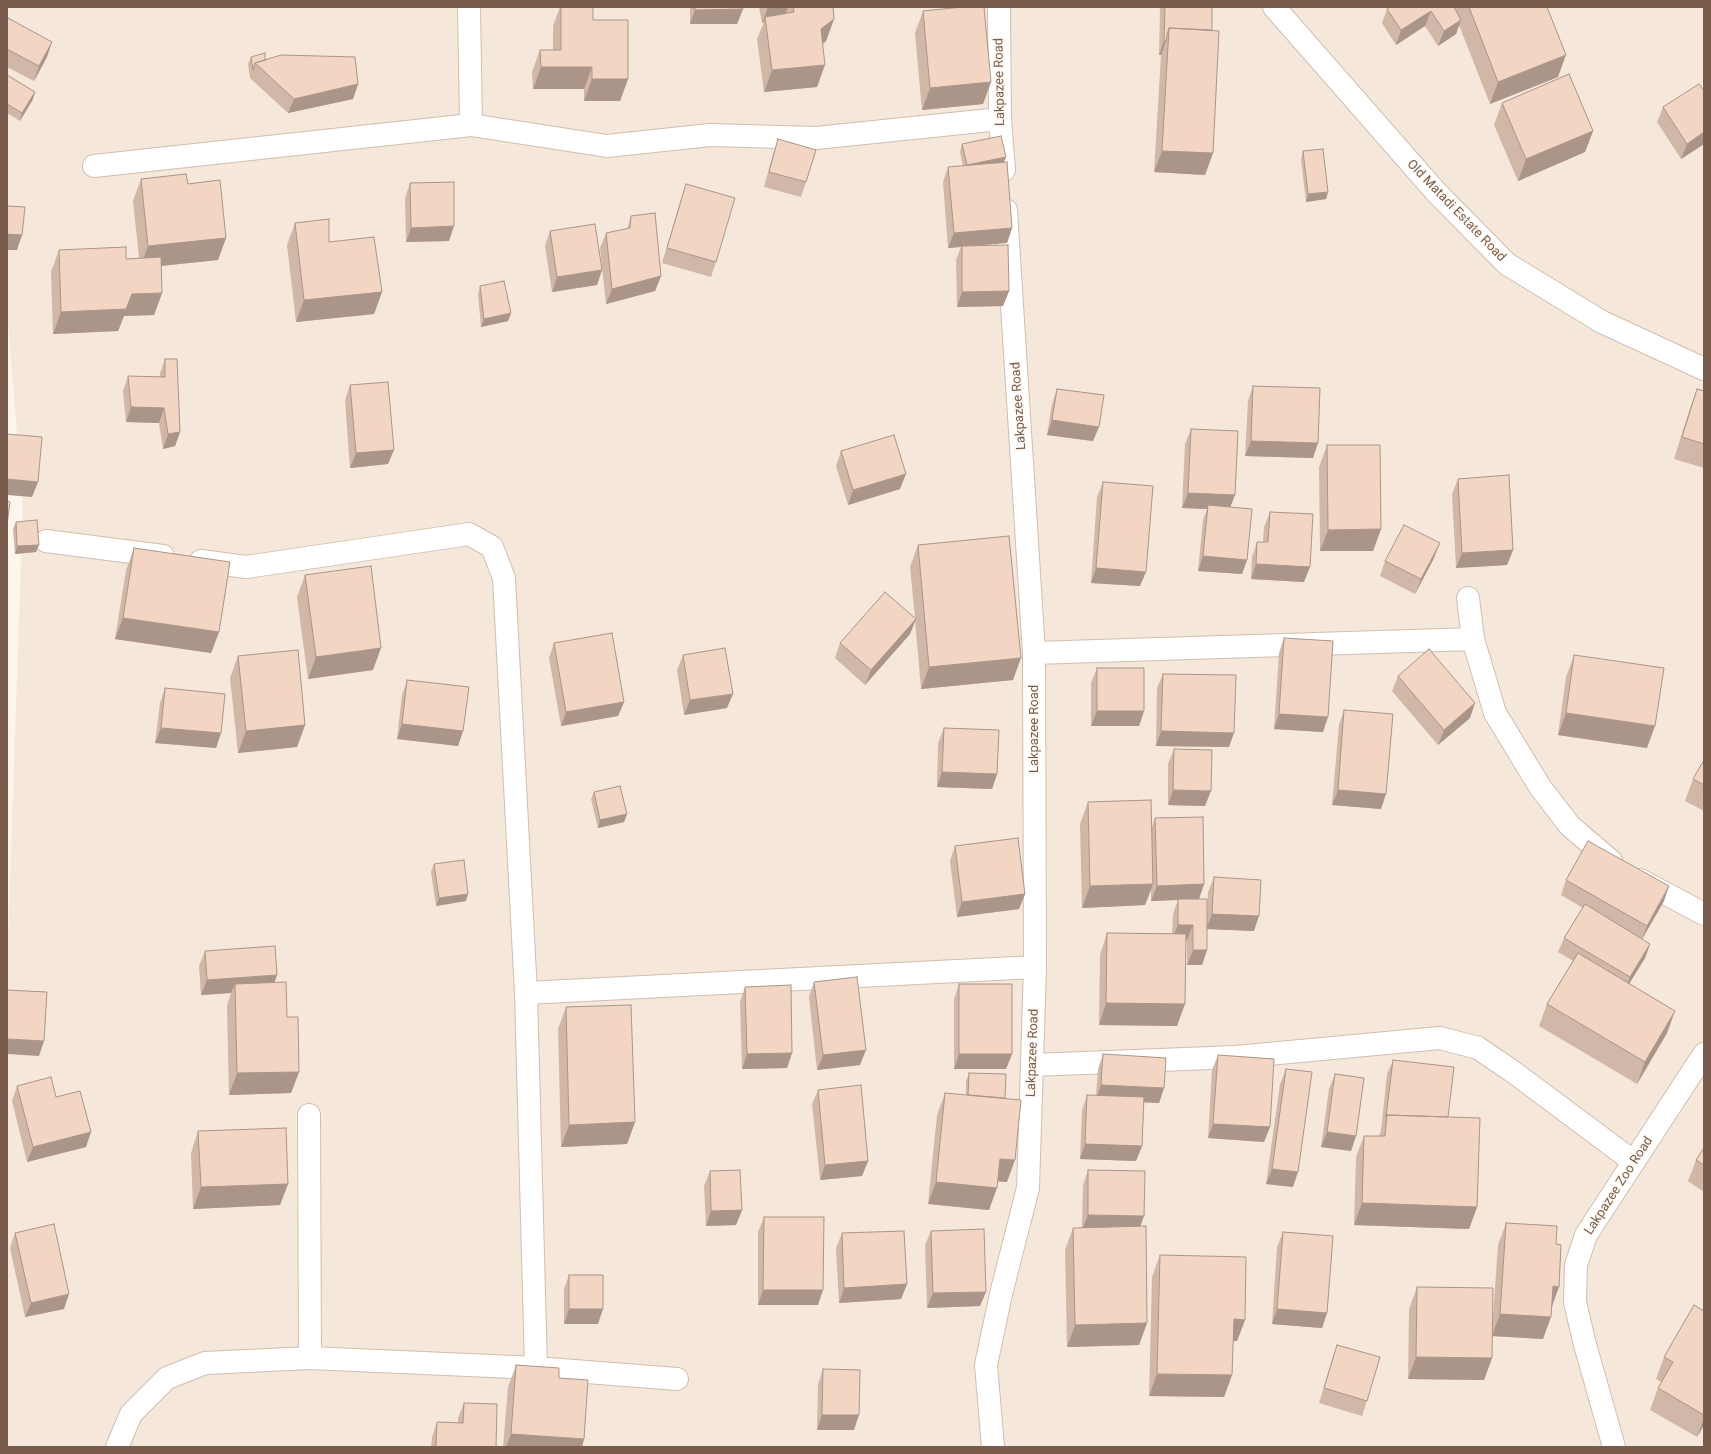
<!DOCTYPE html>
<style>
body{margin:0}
#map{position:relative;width:1711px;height:1454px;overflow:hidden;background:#fdf6ec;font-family:Roboto,sans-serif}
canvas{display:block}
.frame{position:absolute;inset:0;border:8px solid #7a5c4d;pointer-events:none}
</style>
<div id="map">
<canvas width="1711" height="1454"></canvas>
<div class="frame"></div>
</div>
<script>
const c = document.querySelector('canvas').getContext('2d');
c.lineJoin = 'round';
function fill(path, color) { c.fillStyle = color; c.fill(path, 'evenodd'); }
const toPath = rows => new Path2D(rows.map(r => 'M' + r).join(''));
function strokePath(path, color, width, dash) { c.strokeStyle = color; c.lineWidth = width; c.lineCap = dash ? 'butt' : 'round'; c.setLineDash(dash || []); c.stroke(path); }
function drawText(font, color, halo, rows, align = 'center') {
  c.font = font + ' Roboto,sans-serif'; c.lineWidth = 3; c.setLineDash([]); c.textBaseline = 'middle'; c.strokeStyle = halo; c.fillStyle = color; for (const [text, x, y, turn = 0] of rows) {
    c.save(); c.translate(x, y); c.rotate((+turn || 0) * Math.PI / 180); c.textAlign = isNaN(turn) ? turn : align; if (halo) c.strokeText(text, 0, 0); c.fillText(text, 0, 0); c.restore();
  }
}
fill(toPath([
 [7,7,1704,7,1704,1447,7,1447,7,961,23,507,7,312]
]), '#f5e8da');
const minor = toPath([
 [469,7,471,125],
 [999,7,1000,119,1004,170],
 [1274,7,1436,192,1507,264,1602,322,1704,369],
 [94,166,471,125,607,146,710,135,816,138,1000,119],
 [46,541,163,556],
 [201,561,246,567,469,534,492,547,504,578,526,993,536,1368],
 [1468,598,1473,639,1495,713,1540,787,1570,826,1611,861],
 [1034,653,1473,639],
 [1640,880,1704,914],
 [526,993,1035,967],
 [1033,1065,1236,1057,1440,1038,1478,1048,1512,1071,1634,1162],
 [309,1115,310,1358],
 [117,1447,131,1414,167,1378,205,1363,310,1358,536,1368,677,1379],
 [993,1447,986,1365,1001,1294,1028,1188,1035,967,1034,653,1006,210],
 [1614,1447,1584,1341,1575,1302,1576,1265,1586,1235,1704,1054]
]);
strokePath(minor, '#d1beb0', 24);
strokePath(minor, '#fff', 22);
fill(toPath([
 [560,7,593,7,593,20,628,79,620,101,584,101,584,89,533,89,532,72,540,50,553,50,553,26],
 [690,7,743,7,743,9,737,24,690,24],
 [759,7,833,7,834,19,826,41,823,44,817,87,764,92,757,39,764,22,762,23],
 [1160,7,1212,7,1212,30,1213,153,1205,175,1154,172,1161,55,1159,55],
 [1390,7,1547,7,1558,77,1490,104,1459,25,1456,34,1438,46,1425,26,1396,45,1382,23,1387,9],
 [923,11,991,82,983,104,922,110,915,33],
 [7,20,47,57,34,81,7,67],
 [251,57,265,60,358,84,353,99,288,113,250,78,248,64],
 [7,75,35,92,33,99,20,121,7,113],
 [1704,91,1704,144,1681,159,1657,122,1663,107],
 [1502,103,1593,131,1585,152,1518,181,1494,125],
 [778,139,806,182,801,197,764,187,773,154],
 [962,144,1004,162,1012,228,1007,243,977,245,1009,291,1003,306,957,307,956,260,961,247,948,248,943,182,948,167,963,166,960,152],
 [1303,151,1328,192,1326,199,1306,202,1301,159],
 [141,179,188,184,226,238,218,260,161,266,162,293,154,315,124,316,118,331,53,334,51,272,59,250,126,259,139,258,133,201],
 [410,183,449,241,406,242,405,198],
 [686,184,716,262,711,277,662,263,681,199],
 [631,216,661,276,655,291,606,304,600,248,606,233,627,229],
 [295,223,329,242,382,292,374,314,296,322,287,245],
 [550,231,602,270,597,285,552,292,545,246],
 [480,286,511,313,508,321,481,327,478,294],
 [165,359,180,432,175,446,163,449,159,423,126,422,123,391,128,376,160,377,160,373],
 [350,385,388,464,350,468,345,400],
 [1253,386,1313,458,1245,456,1248,401],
 [1057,389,1093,441,1047,435,1052,404],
 [1697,389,1704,391,1704,468,1674,459,1689,411],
 [1191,429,1235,495,1230,507,1247,560,1242,574,1198,571,1203,520,1207,509,1182,508,1185,444],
 [1327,445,1381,529,1373,551,1320,551,1319,467],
 [841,451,900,489,848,505,836,466],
 [1458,479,1513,550,1507,565,1456,568,1452,494],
 [1103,482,1140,586,1091,583,1097,497],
 [1270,512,1304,582,1251,579,1252,557,1257,542,1263,542,1264,527],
 [16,522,39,545,36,552,15,554,13,529],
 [918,545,1013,680,921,689,915,620,910,634,865,685,835,658,840,643,915,618,910,567],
 [134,548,219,632,211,653,115,639,126,570],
 [1434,558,1415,594,1380,576,1385,561],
 [305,575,373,670,308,679,297,597],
 [1284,638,1323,732,1274,729,1279,653],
 [554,643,624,702,618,716,561,726,549,658],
 [683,655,727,708,684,715,677,670],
 [1574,655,1647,748,1558,735,1566,677],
 [238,656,305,725,297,747,238,753,230,678],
 [1097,668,1144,711,1139,726,1091,726,1091,683],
 [1163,674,1229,747,1156,746,1157,688],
 [1398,676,1470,718,1438,745,1392,691],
 [407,680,463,731,458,746,397,739,402,695],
 [165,688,221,733,216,748,155,743,160,703],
 [1344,710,1381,809,1332,805,1339,725],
 [944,728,997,774,992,789,937,787,938,743],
 [1174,749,1205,806,1168,805,1168,764],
 [1704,760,1704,811,1685,801,1693,779],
 [594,792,627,814,624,822,598,828,591,799],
 [1088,802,1152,827,1155,818,1204,884,1199,899,1207,918,1208,892,1214,877,1254,931,1207,929,1207,950,1202,965,1187,965,1187,940,1186,940,1177,1026,1099,1025,1100,955,1107,933,1172,933,1173,914,1178,900,1151,901,1151,890,1145,905,1082,908,1080,824],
 [955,846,1025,894,1019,909,957,917,950,861],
 [434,864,466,901,436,906,431,872],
 [1566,880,1664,901,1642,939,1650,944,1645,958,1629,984,1667,1033,1637,1084,1539,1026,1547,1004,1573,961,1558,952,1564,938,1583,908,1561,895],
 [205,951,275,982,287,1017,299,1072,291,1093,229,1095,227,1006,231,993,201,995,199,966],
 [814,982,860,1065,817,1070,809,997],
 [959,984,1012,1054,1006,1069,954,1069,954,999],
 [745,987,792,1053,787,1068,742,1069,740,1002],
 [566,1007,635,1122,627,1144,561,1147,558,1029],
 [1103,1054,1164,1088,1159,1103,1144,1102,1142,1146,1136,1161,1080,1159,1082,1110,1087,1095,1096,1096,1098,1069],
 [1218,1055,1270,1127,1264,1142,1208,1138,1212,1070],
 [1393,1060,1448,1117,1477,1207,1469,1229,1354,1225,1356,1157,1364,1136,1379,1136,1381,1131,1387,1074],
 [1286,1069,1293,1187,1266,1184,1280,1084],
 [969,1073,1005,1098,1007,1182,997,1181,989,1210,928,1204,937,1115,945,1093,966,1095,966,1081],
 [1335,1074,1356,1136,1351,1151,1321,1147,1329,1089],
 [17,1086,56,1097,86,1147,27,1162,12,1101],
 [818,1090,868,1161,862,1176,820,1180,812,1104],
 [198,1131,288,1184,280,1205,193,1209,191,1153],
 [1704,1148,1704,1192,1688,1181,1696,1160],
 [1088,1170,1140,1227,1147,1323,1139,1345,1067,1347,1065,1250,1073,1228,1082,1228,1083,1185],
 [710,1171,742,1210,736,1225,706,1226,704,1186],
 [764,1217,818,1305,758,1305,758,1232],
 [1506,1223,1552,1306,1543,1339,1492,1336,1492,1358,1484,1380,1408,1379,1409,1309,1417,1287,1492,1331,1498,1245],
 [931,1231,980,1306,927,1308,925,1245],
 [1283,1232,1327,1313,1322,1328,1272,1324,1277,1247],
 [15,1233,64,1309,25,1317,10,1248],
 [842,1233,907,1284,901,1299,839,1303,836,1248],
 [1160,1255,1245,1320,1237,1341,1233,1341,1232,1375,1224,1397,1149,1396,1152,1277],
 [569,1275,598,1324,564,1324,564,1289],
 [1704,1311,1704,1425,1697,1437,1650,1410,1658,1388,1661,1382,1656,1379,1664,1357],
 [1337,1345,1367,1401,1362,1416,1319,1403,1332,1360],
 [516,1365,559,1378,584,1439,582,1447,503,1447,508,1387],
 [823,1369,854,1430,817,1430,818,1384],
 [464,1403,496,1447,431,1447,432,1437,437,1422,458,1423,458,1418]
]), '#d1b7a8');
fill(toPath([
 [768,7,788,7,785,15,765,17,764,22,762,23],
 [743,9,737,24,690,24,695,10],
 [1431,11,1425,26,1396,45,1401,30],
 [834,19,826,41,813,51,821,29],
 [1461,20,1456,34,1438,46,1444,31],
 [1164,41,1166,41,1161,55,1159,55],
 [52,42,47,57,34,81,39,66],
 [1566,55,1558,77,1490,104,1498,82],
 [825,65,817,87,764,92,772,70],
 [541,67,592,67,584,89,533,89],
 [592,79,628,79,620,101,584,101],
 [991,82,983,104,922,110,930,88],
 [358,84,353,99,288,113,294,99],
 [35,92,33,99,20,121,22,113],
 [1593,131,1585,152,1518,181,1526,159],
 [1704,132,1704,144,1681,159,1687,144],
 [1162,151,1213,153,1205,175,1154,172],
 [1006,157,1003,165,964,172,967,165],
 [1328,192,1326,199,1306,202,1308,194],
 [454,226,449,241,406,242,411,228],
 [1012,228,1007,243,948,248,954,233],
 [7,234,22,235,17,250,7,250],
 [226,238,218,260,140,268,148,246],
 [602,270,597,285,552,292,557,277],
 [661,276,655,291,606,304,612,289],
 [1009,291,1003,306,957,307,962,292],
 [382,292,374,314,296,322,304,300],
 [162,293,154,315,124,316,118,331,53,334,61,312,132,294],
 [511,313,508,321,481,327,484,319],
 [131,407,164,408,159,423,126,422],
 [1052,420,1099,427,1093,441,1047,435],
 [180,432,175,446,163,449,168,434],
 [1251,441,1318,443,1313,458,1245,456],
 [394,450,388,464,350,468,356,453],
 [906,474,900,489,848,505,853,490],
 [7,479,38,482,32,497,7,495],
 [1188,493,1235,495,1229,510,1208,505,1207,509,1182,508],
 [1381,529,1373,551,1320,551,1328,530],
 [1440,543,1434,558,1415,594,1421,579],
 [39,545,36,552,15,554,17,546],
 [1513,550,1507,565,1456,568,1462,553],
 [1203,556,1247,560,1242,574,1198,571],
 [1256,564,1310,567,1304,582,1251,579],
 [1096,568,1146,572,1140,586,1091,583],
 [123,618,219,632,211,653,115,639],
 [916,619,910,634,865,685,871,670],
 [381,648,373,670,308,679,316,657],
 [1021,658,1013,680,921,689,929,667],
 [733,694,727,708,684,715,690,700],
 [624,702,618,716,561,726,566,712],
 [1475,703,1470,718,1438,745,1444,730],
 [1097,711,1144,711,1139,726,1091,726],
 [1566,713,1655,726,1647,748,1558,735],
 [1279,714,1328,717,1323,732,1274,729],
 [402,724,463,731,458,746,397,739],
 [305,725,297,747,238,753,246,731],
 [161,728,221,733,216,748,155,743],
 [1161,731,1234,733,1229,747,1156,746],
 [942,772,997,774,992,789,937,787],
 [1173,790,1211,791,1205,806,1168,805],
 [1338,790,1386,794,1381,809,1332,805],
 [627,814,624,822,598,828,600,820],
 [1153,884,1145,905,1082,908,1090,886],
 [1204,884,1199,899,1151,901,1157,886],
 [1669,886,1664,901,1641,941,1647,926],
 [468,894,466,901,436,906,439,898],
 [1025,894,1019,909,957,917,962,902],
 [1212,914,1259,916,1254,931,1206,929],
 [1178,925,1193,925,1187,940,1172,940],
 [1650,944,1645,958,1624,992,1630,977],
 [1193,950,1207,950,1202,965,1187,965],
 [277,975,272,990,235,984,231,993,201,995,207,980],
 [1106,1003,1185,1004,1177,1026,1099,1025],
 [1675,1011,1667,1033,1637,1084,1645,1062],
 [7,1039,44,1041,39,1056,7,1054],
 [866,1050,860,1065,817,1070,823,1055],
 [792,1053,787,1068,742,1069,747,1054],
 [959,1054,1012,1054,1006,1069,954,1069],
 [299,1072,291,1093,229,1095,237,1073],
 [1101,1085,1164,1088,1159,1103,1096,1100],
 [635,1122,627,1144,561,1147,569,1125],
 [1213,1124,1270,1127,1264,1142,1208,1138],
 [91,1132,86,1147,27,1162,33,1147],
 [1327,1132,1356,1136,1351,1151,1321,1147],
 [1085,1144,1142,1146,1136,1161,1080,1159],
 [1000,1159,1015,1160,1007,1182,992,1181],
 [868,1161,862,1176,820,1180,825,1165],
 [1272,1169,1298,1172,1293,1187,1266,1184],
 [936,1182,997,1188,989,1210,928,1204],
 [288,1184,280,1205,193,1209,201,1187],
 [1362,1203,1477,1207,1469,1229,1354,1225],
 [742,1210,736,1225,706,1226,711,1211],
 [1088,1215,1144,1216,1139,1230,1082,1230],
 [907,1284,901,1299,839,1303,844,1288],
 [1553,1286,1559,1287,1551,1309],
 [763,1290,823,1290,818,1305,758,1305],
 [986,1292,980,1306,927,1308,933,1293],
 [69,1294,64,1309,25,1317,31,1303],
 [569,1309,603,1309,598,1324,564,1324],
 [1277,1309,1327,1313,1322,1328,1272,1324],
 [1500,1314,1551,1317,1543,1339,1492,1336],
 [1234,1319,1245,1320,1237,1341,1226,1341],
 [1147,1323,1139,1345,1067,1347,1075,1325],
 [1416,1357,1492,1358,1484,1380,1408,1379],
 [1157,1374,1232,1375,1224,1397,1149,1396],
 [822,1415,859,1415,854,1430,817,1430],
 [1704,1418,1704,1425,1697,1437],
 [511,1434,584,1439,582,1447,506,1447]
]), '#aa9588');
const building = toPath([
 [561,7,593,7,593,20,628,20,628,79,592,79,592,67,541,67,540,50,561,50,561,7],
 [695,7,743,7,743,9,695,10,695,7],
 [793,7,833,7,834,19,821,29,825,65,772,70,765,17,794,12,793,7],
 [963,7,984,7,991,82,930,88,923,11,963,7],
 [1165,7,1212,7,1212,30,1169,28,1167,35,1166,41,1164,41,1165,7],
 [1390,7,1454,7,1461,20,1444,31,1431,11,1401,30,1387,9,1390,7],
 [1469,7,1547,7,1566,55,1498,82,1469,7],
 [8,18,52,42,39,66,7,49,7,20,8,18],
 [1169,28,1219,31,1213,153,1162,151,1169,28],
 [265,53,265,60,255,63,253,70,251,57,265,53],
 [281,55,355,57,358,84,294,99,255,63,281,55],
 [1569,74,1593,131,1526,159,1502,103,1569,74],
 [7,75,35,92,22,113,7,104,7,75],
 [1699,84,1704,91,1704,132,1687,144,1663,107,1699,84],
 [1001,136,1006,157,967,165,962,144,1001,136],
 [778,139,816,150,806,182,769,172,778,139],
 [1323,149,1328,192,1308,194,1303,151,1323,149],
 [1007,162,1012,228,954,233,948,167,1007,162],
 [186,174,188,184,220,180,226,238,148,246,141,179,186,174],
 [454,182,454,226,411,228,410,183,454,182],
 [686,184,735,198,716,262,667,248,686,184],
 [7,206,25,207,22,235,7,234,7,206],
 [655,213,661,276,612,289,606,233,630,228,631,216,655,213],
 [329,219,329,242,374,237,382,292,304,300,295,223,329,219],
 [595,224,602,270,557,277,550,231,595,224],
 [1008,245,1009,291,962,292,962,246,1008,245],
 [126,247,126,259,161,257,162,293,132,294,126,309,61,312,59,250,126,247],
 [504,281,511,313,484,319,480,286,504,281],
 [165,359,177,359,180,432,168,434,164,408,131,407,128,376,165,377,165,359],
 [388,382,394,450,356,453,350,385,388,382],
 [1253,386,1320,388,1318,443,1251,441,1253,386],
 [1057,389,1104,395,1099,427,1052,420,1057,389],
 [1697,389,1704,391,1704,444,1682,437,1697,389],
 [1191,429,1238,431,1235,495,1188,493,1191,429],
 [7,434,42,437,38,482,7,479,7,434],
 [894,435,906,474,853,490,841,451,894,435],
 [1327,445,1380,445,1381,529,1328,530,1327,445],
 [1509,475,1513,550,1462,553,1458,479,1509,475],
 [1103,482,1153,486,1146,572,1096,568,1103,482],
 [7,501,10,502,7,525,7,501],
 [1208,505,1252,509,1247,560,1203,556,1208,505],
 [1270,512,1313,514,1310,567,1256,564,1257,542,1268,542,1270,512],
 [37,520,39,545,17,546,16,522,37,520],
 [1404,525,1440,543,1421,579,1385,561,1404,525],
 [1009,536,1021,658,929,667,918,545,1009,536],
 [134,548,230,562,219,632,123,618,134,548],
 [371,566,381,648,316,657,305,575,371,566],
 [885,592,916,619,871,670,840,643,885,592],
 [612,633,624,702,566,712,554,643,612,633],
 [1284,638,1333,641,1328,717,1279,714,1284,638],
 [725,648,733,694,690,700,683,655,725,648],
 [1429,649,1475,703,1444,730,1398,676,1429,649],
 [298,650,305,725,246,731,238,656,298,650],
 [1574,655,1664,668,1655,726,1566,713,1574,655],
 [1097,668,1144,668,1144,711,1097,711,1097,668],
 [1163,674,1236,675,1234,733,1161,731,1163,674],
 [407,680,469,687,463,731,402,724,407,680],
 [165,688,225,694,221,733,161,728,165,688],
 [1344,710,1393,714,1386,794,1338,790,1344,710],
 [944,728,999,730,997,774,942,772,944,728],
 [1174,749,1212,750,1211,791,1173,790,1174,749],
 [1704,760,1704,785,1693,779,1704,760],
 [620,786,627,814,600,820,594,792,620,786],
 [1151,800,1153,884,1090,886,1088,802,1151,800],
 [1203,817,1204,884,1157,886,1155,818,1203,817],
 [1018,838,1025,894,962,902,955,846,1018,838],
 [1588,841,1669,886,1647,926,1566,880,1588,841],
 [464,860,468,894,439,898,434,864,464,860],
 [1214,877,1261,880,1259,916,1212,914,1214,877],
 [1178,899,1207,899,1207,950,1193,950,1193,925,1178,925,1178,899],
 [1585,904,1650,944,1630,977,1564,938,1585,904],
 [1107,933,1186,934,1185,1004,1106,1003,1107,933],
 [275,946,277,975,207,980,205,951,275,946],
 [1578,953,1675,1011,1645,1062,1547,1004,1578,953],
 [857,977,866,1050,823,1055,814,982,857,977],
 [286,982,287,1017,298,1017,299,1072,237,1073,235,984,286,982],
 [959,984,1012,984,1012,1054,959,1054,959,984],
 [791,985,792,1053,747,1054,745,987,791,985],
 [7,990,47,992,44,1041,7,1039,7,990],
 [631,1005,635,1122,569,1125,566,1007,631,1005],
 [1103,1054,1166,1058,1164,1088,1101,1085,1103,1054],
 [1218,1055,1274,1059,1270,1127,1213,1124,1218,1055],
 [1393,1060,1454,1067,1448,1117,1387,1115,1386,1117,1393,1060],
 [1286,1069,1312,1072,1298,1172,1272,1169,1286,1069],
 [969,1073,1006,1074,1005,1098,968,1095,969,1073],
 [1335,1074,1364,1078,1356,1136,1327,1132,1335,1074],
 [51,1077,56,1097,80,1091,91,1132,33,1147,17,1086,51,1077],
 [861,1085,868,1161,825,1165,818,1090,861,1085],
 [945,1093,1021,1100,1015,1160,1000,1159,997,1188,936,1182,945,1093],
 [1087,1095,1144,1097,1142,1146,1085,1144,1087,1095],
 [1387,1115,1480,1118,1477,1207,1362,1203,1364,1136,1385,1136,1387,1115],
 [286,1128,288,1184,201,1187,198,1131,286,1128],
 [1704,1148,1704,1165,1696,1160,1704,1148],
 [740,1170,742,1210,711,1211,710,1171,740,1170],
 [1088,1170,1145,1171,1144,1216,1088,1215,1088,1170],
 [764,1217,824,1217,823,1290,763,1290,764,1217],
 [1506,1223,1557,1226,1556,1244,1561,1245,1559,1287,1553,1286,1551,1317,1500,1314,1506,1223],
 [54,1224,69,1294,31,1303,15,1233,54,1224],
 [1146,1226,1147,1323,1075,1325,1073,1228,1146,1226],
 [984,1229,986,1292,933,1293,931,1231,984,1229],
 [904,1231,907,1284,844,1288,842,1233,904,1231],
 [1283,1232,1333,1236,1327,1313,1277,1309,1283,1232],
 [1160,1255,1246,1257,1245,1320,1234,1319,1232,1375,1157,1374,1160,1255],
 [569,1275,603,1275,603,1309,569,1309,569,1275],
 [1417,1287,1493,1288,1492,1358,1416,1357,1417,1287],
 [1694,1305,1704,1311,1704,1415,1658,1388,1673,1362,1664,1357,1694,1305],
 [1337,1345,1380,1357,1367,1401,1324,1388,1337,1345],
 [516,1365,559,1368,559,1378,588,1380,584,1439,511,1434,516,1365],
 [823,1369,860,1370,859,1415,822,1415,823,1369],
 [464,1403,497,1404,496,1447,436,1447,437,1422,463,1423,464,1403]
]);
fill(building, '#f3d5c3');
strokePath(building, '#aa9588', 1);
drawText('13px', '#7a5c4d', '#fffaf3', [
 ["Lakpazee Road",1000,82,-91],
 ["Old Matadi Estate Road",1456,211,46],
 ["Lakpazee Road",1019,406,-94],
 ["Lakpazee Road",1035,729,-90],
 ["Lakpazee Road",1033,1053,-88],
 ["Lakpazee Zoo Road",1619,1186,-57]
]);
</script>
